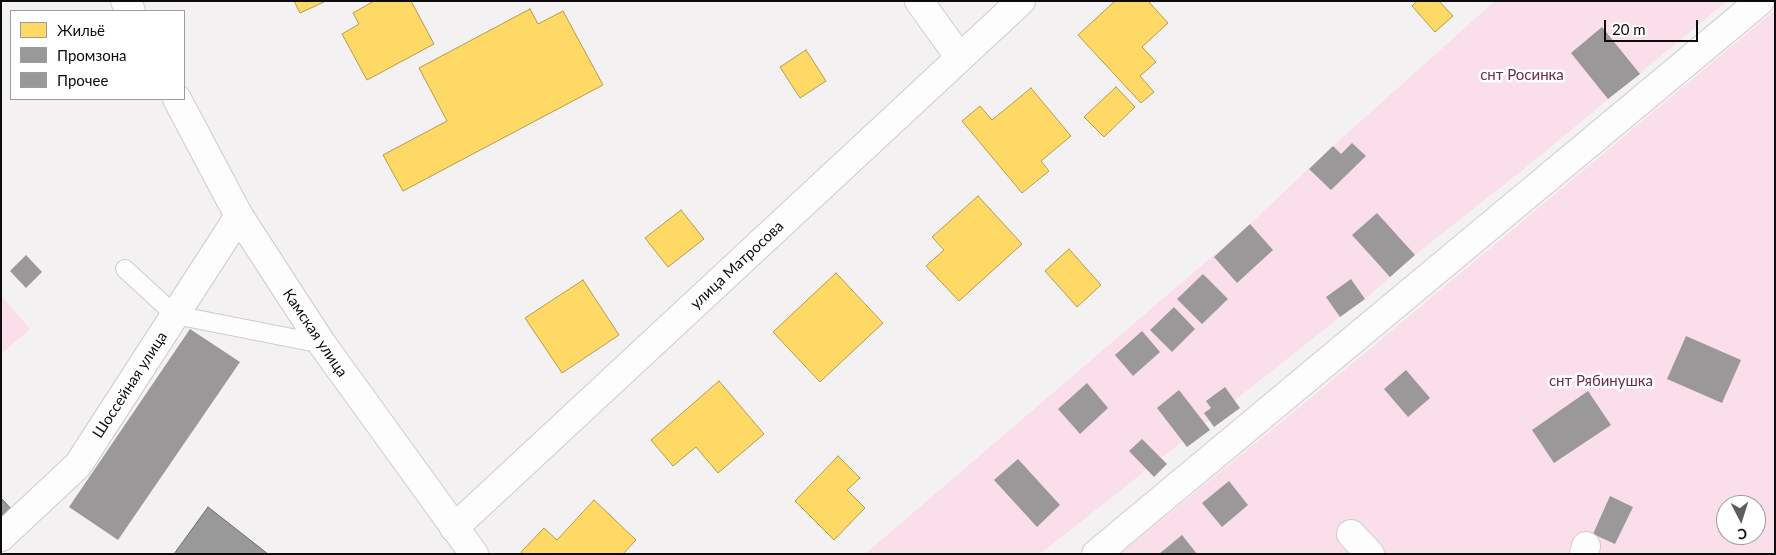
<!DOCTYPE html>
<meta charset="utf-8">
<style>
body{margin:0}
#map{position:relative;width:1776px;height:555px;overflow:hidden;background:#f4f1f2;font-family:Lato,sans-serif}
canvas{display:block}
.frame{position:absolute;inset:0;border:2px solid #0d0b0c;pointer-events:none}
.legend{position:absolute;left:10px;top:10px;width:175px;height:90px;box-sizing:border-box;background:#fff;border:1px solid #9e9d9e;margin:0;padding:6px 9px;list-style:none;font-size:15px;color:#0d0b0c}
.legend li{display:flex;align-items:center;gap:10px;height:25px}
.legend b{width:25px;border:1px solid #9e9d9e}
.north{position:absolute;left:1716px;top:495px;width:50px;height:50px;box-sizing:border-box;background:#fff;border:1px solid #9e9d9e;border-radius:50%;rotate:175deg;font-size:14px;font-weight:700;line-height:20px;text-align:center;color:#0d0b0c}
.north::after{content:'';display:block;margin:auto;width:18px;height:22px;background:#5e5c5c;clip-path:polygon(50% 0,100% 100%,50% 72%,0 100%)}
.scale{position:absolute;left:1604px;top:20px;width:94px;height:22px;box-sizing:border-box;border:2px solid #0d0b0c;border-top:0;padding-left:6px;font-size:15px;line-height:18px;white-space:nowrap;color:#0d0b0c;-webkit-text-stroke:4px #fff;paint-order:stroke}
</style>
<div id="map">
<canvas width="1776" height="555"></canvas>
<div class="frame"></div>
<ul class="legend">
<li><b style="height:14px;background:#ffd966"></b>Жильё</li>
<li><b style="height:14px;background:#999"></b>Промзона</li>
<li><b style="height:14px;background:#9a9899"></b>Прочее</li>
</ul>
<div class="north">С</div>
<div class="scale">20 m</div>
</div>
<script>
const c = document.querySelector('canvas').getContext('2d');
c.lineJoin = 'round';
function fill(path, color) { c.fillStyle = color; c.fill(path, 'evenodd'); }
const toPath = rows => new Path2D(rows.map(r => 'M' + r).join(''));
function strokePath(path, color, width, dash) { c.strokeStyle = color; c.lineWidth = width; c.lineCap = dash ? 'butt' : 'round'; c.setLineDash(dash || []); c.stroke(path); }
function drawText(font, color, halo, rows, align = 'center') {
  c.font = font + ' Lato,sans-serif'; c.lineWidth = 5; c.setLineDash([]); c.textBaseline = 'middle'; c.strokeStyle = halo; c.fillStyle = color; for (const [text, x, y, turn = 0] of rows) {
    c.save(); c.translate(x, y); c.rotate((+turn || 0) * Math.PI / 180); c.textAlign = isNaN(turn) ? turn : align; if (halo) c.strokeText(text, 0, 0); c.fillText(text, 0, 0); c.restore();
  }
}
fill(toPath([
 [1495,1,1727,1,1525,168,1415,255,1365,299,1340,317,1040,554,865,554,1250,224,1333,146],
 [1775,10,1775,554,1120,554,1352,364],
 [1726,505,1756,505,1756,535,1726,535],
 [1,296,30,329,1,354]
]), '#fadeea');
const homes = toPath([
 [294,1,324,1,324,2,300,13,294,1],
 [374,1,411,1,434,44,367,80,342,34,359,24,353,13,374,1],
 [1115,1,1148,1,1168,23,1142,47,1156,62,1140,76,1154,92,1141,103,1078,35,1115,1],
 [1417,1,1439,1,1453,16,1435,32,1412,6,1417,1],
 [530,9,538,24,563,11,603,85,403,191,383,155,447,121,419,68,530,9],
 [806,50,826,81,800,98,780,67,806,50],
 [1116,87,1135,107,1104,137,1084,117,1116,87],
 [1031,88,1071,136,1041,161,1049,171,1022,193,962,121,980,106,992,120,1031,88],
 [978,196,1022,244,959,301,926,266,944,250,932,237,978,196],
 [681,210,704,239,668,267,645,238,681,210],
 [1069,249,1101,285,1077,307,1045,271,1069,249],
 [836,273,883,323,820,382,773,332,836,273],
 [583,280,619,335,562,373,525,318,583,280],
 [719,381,764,434,718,473,696,447,673,466,651,440,719,381],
 [838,456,860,478,847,490,865,508,834,540,795,501,838,456],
 [594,500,636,540,623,554,523,554,521,552,544,528,557,540,594,500]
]);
fill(homes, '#ffd966');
strokePath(homes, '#b69b4b', 1);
const industry = toPath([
 [1,498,15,513,1,526,1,498],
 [208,507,268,554,174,554,208,507]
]);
fill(industry, '#999');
strokePath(industry, '#6f6e6f', 1);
fill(toPath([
 [1602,27,1640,74,1608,99,1571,53],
 [1352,143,1366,156,1331,190,1309,169,1333,146,1341,154],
 [1377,213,1415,255,1390,277,1352,235],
 [1250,224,1273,250,1237,283,1214,257],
 [26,255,42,272,26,288,10,271],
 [1203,274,1228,299,1202,324,1177,299],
 [1351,279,1365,299,1340,317,1326,297],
 [1174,307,1195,329,1172,352,1150,330],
 [190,329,240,362,118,540,69,507],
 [1142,331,1160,352,1133,376,1115,355],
 [1686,336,1741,360,1722,403,1667,379],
 [1406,370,1430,398,1408,417,1384,389],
 [1087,383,1108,408,1080,434,1058,409],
 [1225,387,1240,408,1214,427,1204,413,1211,408,1206,401],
 [1179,390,1210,430,1187,447,1157,408],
 [1588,391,1611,425,1554,463,1532,430],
 [1142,439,1167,464,1154,477,1129,451],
 [1018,459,1060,505,1037,527,994,480],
 [1229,481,1248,505,1222,527,1202,503],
 [1610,496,1633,507,1615,544,1593,534],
 [1182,535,1197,554,1159,554]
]), '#9a9899');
const lane = toPath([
 [125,269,175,315,322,344]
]);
const street = toPath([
 [919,1,960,58],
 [454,528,1021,1],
 [1351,534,1370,554],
 [1,537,78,465,239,216],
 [1096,554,1760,1],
 [1584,554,1586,546]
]);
const secondary = toPath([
 [125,1,131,11],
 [177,99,239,216,322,344,474,554]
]);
strokePath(lane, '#cecccd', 20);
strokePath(street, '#cecccd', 30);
strokePath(secondary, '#cecccd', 30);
strokePath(lane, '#fdfdfd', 18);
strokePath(street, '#fdfdfd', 28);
strokePath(secondary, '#fdfdfd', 28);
drawText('15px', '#6b2c4d', '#fff', [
 ["снт Росинка",1522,75],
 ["снт Рябинушка",1601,381]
]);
drawText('15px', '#0d0b0c', '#fff', [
 ["улица Матросова",737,265,-43],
 ["Камская улица",315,333,56],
 ["Шоссейная улица",130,385,-57]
]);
</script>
